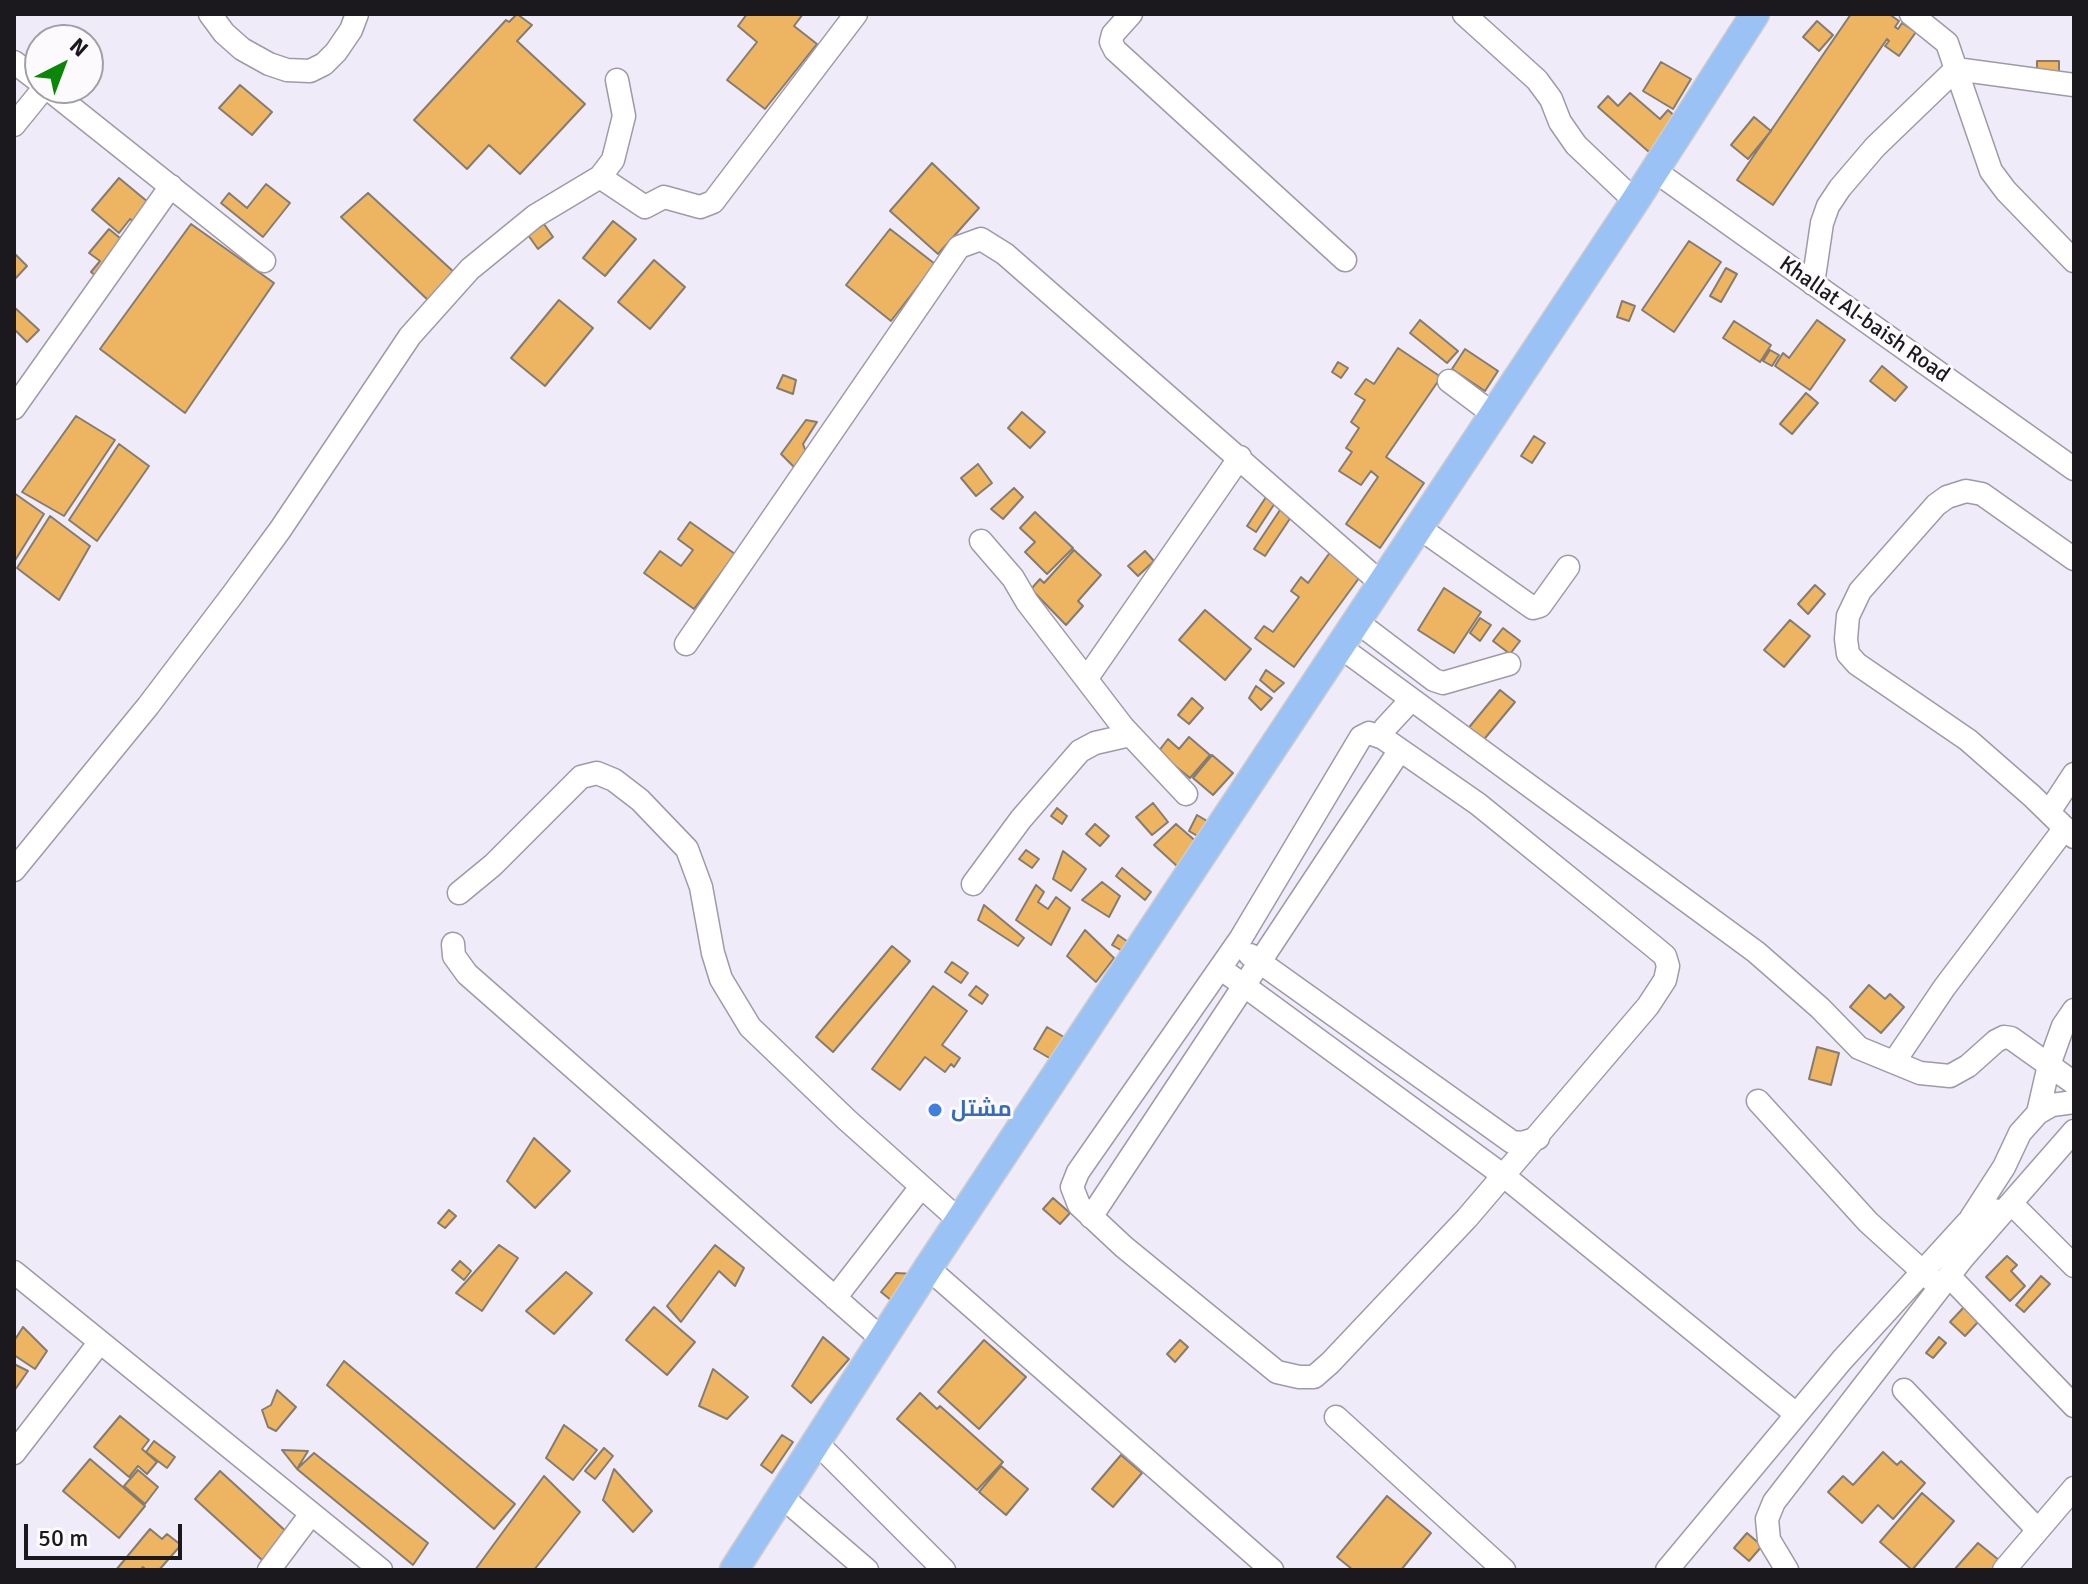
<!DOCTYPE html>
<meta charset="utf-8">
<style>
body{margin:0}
#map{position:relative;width:2088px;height:1584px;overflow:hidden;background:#f0ebf8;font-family:Signika,sans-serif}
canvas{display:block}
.frame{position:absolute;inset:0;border:16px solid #1b191e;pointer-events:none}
.north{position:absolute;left:24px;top:24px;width:80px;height:80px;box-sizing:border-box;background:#fcfafd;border:2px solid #a2a0a4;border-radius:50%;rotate:42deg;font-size:22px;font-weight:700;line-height:32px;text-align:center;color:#1b191e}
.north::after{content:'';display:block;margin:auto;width:28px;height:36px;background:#0b8708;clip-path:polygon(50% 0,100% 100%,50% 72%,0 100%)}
.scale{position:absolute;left:24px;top:1524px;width:158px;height:36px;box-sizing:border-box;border:4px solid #1b191e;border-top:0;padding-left:10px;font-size:24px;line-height:28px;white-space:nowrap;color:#1b191e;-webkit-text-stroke:6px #fcfafd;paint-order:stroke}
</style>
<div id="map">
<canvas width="2088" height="1584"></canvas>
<div class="frame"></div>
<div class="north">N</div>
<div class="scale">50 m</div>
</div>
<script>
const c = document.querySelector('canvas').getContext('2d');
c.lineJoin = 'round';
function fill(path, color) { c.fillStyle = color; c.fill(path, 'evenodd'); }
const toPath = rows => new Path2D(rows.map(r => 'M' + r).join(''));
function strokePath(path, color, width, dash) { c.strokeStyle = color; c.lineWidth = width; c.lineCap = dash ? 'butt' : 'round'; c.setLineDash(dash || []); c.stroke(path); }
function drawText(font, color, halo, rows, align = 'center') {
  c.font = font + ' Signika,Cairo,sans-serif'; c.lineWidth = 6; c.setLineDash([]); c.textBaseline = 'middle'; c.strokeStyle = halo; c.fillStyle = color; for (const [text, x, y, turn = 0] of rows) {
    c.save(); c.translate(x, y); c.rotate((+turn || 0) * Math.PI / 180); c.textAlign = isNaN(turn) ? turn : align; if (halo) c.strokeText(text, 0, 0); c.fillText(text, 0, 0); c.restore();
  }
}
const building = toPath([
 [517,14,532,25,517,41,585,104,520,174,489,145,467,169,414,120,506,20,509,22,517,14],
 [747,14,803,14,794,26,817,44,765,109,727,80,757,42,738,26,747,14],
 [1851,14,1889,14,1899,21,1895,27,1898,29,1902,23,1916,32,1899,56,1885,46,1889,41,1887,39,1773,205,1737,180,1851,14],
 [1817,21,1833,35,1819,51,1803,37,1817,21],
 [2037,61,2059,61,2059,71,2037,72,2037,61],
 [1661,62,1691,79,1673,109,1643,91,1661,62],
 [240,85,272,112,252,135,219,108,240,85],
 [1630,93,1660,119,1668,110,1678,119,1649,152,1598,107,1608,96,1618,106,1630,93],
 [1754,117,1771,131,1748,159,1731,145,1754,117],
 [932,163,979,208,938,254,890,211,932,163],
 [119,178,160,212,137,225,130,219,119,233,92,210,119,178],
 [266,184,290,203,263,237,221,203,229,193,247,208,266,184],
 [368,193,456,274,431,303,341,217,368,193],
 [613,221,636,239,605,276,583,258,613,221],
 [191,224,274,283,185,413,100,349,191,224],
 [544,224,553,237,538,249,528,235,544,224],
 [109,229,137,252,109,287,91,272,100,261,89,253,109,229],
 [890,229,935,264,891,321,846,285,890,229],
 [1689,241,1721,262,1674,332,1642,310,1689,241],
 [14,253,27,266,14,280,14,253],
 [654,260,685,287,650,329,618,302,654,260],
 [1726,268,1737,274,1721,302,1710,296,1726,268],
 [559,300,593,328,545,386,511,358,559,300],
 [1622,301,1635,306,1629,321,1617,317,1622,301],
 [14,307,39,330,27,342,14,329,14,307],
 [1420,320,1458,351,1447,363,1410,333,1420,320],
 [1817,320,1845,340,1810,390,1775,366,1783,353,1789,358,1817,320],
 [1734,321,1771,345,1760,362,1723,338,1734,321],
 [1398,348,1441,377,1386,457,1424,483,1380,548,1346,524,1378,477,1371,471,1361,485,1339,471,1352,452,1346,448,1359,428,1351,422,1365,400,1355,394,1366,379,1374,384,1398,348],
 [1465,349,1498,371,1485,391,1452,369,1465,349],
 [1770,350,1779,355,1772,366,1763,361,1770,350],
 [1338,362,1348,368,1341,378,1332,372,1338,362],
 [1882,366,1907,387,1895,401,1870,381,1882,366],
 [783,375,796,380,793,394,777,388,783,375],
 [1806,393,1818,403,1792,434,1780,424,1806,393],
 [1022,412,1045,432,1030,448,1008,428,1022,412],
 [76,416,115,440,64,516,22,492,76,416],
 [806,420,817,422,803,444,806,452,795,468,781,454,806,420],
 [1534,436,1545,443,1532,463,1521,456,1534,436],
 [119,444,149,466,97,541,69,520,119,444],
 [978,464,992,483,976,496,961,478,978,464],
 [1014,488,1023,497,1003,519,991,509,1014,488],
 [14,493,44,514,14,562,14,493],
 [1268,494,1277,500,1256,532,1247,526,1268,494],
 [1282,507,1293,514,1265,556,1254,549,1282,507],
 [1035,512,1073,548,1047,574,1025,552,1035,542,1020,528,1035,512],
 [50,516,90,546,59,600,17,568,50,516],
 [690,522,735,554,694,609,644,573,660,551,681,566,693,550,678,539,690,522],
 [1074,550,1101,575,1078,601,1083,606,1066,625,1031,589,1040,579,1044,583,1074,550],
 [1145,551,1154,561,1138,576,1128,566,1145,551],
 [1331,551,1362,574,1294,667,1255,638,1264,626,1273,632,1299,597,1291,591,1301,577,1308,583,1331,551],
 [1815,585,1825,594,1808,614,1798,604,1815,585],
 [1444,588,1481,612,1454,653,1418,630,1444,588],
 [1205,610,1251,649,1225,680,1179,640,1205,610],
 [1480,618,1491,625,1480,641,1470,633,1480,618],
 [1790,620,1810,636,1784,667,1764,650,1790,620],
 [1503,628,1520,641,1510,654,1493,641,1503,628],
 [1266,670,1284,683,1274,692,1260,680,1266,670],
 [1256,686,1272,698,1261,710,1249,698,1256,686],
 [1500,690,1515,702,1481,743,1466,731,1500,690],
 [1192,698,1203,708,1189,724,1178,715,1192,698],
 [1189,737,1210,755,1190,778,1158,752,1168,739,1179,749,1189,737],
 [1212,755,1233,773,1213,795,1193,778,1212,755],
 [1153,803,1168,822,1152,835,1136,817,1153,803],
 [1057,808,1067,816,1062,824,1051,816,1057,808],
 [1197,815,1207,821,1199,837,1189,831,1197,815],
 [1095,824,1109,836,1100,846,1086,834,1095,824],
 [1176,824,1199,844,1178,867,1154,845,1176,824],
 [1026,850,1039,859,1032,868,1019,859,1026,850],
 [1063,851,1086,869,1071,891,1053,879,1063,851],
 [1122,868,1151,892,1145,900,1116,876,1122,868],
 [1102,882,1120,896,1109,917,1082,900,1102,882],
 [1036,885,1044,892,1038,902,1048,909,1056,897,1070,908,1051,945,1016,920,1036,885],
 [984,905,1024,938,1018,946,978,920,984,905],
 [1085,930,1114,958,1096,982,1067,956,1085,930],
 [1118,935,1131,944,1126,953,1112,945,1118,935],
 [892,946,910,961,833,1052,816,1037,892,946],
 [952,962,968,973,961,983,945,972,952,962],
 [1869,985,1885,999,1890,994,1904,1007,1881,1033,1850,1007,1869,985],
 [933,986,967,1011,942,1045,960,1058,954,1067,951,1064,945,1072,925,1057,900,1090,872,1069,933,986],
 [976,986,988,995,982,1004,969,995,976,986],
 [1047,1027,1064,1037,1051,1059,1034,1049,1047,1027],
 [1817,1047,1839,1053,1831,1085,1809,1079,1817,1047],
 [534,1138,570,1171,535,1208,507,1181,534,1138],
 [1053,1198,1070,1213,1060,1224,1043,1209,1053,1198],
 [449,1210,456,1216,445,1228,438,1223,449,1210],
 [499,1245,518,1258,482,1311,456,1293,499,1245],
 [715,1245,744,1268,735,1286,719,1271,681,1322,667,1306,715,1245],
 [2007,1256,2017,1265,2011,1271,2025,1286,2010,1301,1986,1277,2007,1256],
 [460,1261,471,1271,464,1280,452,1270,460,1261],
 [566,1272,592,1293,554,1334,526,1311,566,1272],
 [896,1273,915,1274,897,1305,881,1292,896,1273],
 [2041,1276,2050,1284,2024,1312,2016,1305,2041,1276],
 [654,1307,695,1342,667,1375,626,1340,654,1307],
 [1964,1307,1979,1321,1965,1336,1950,1322,1964,1307],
 [23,1327,47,1351,35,1369,14,1355,14,1341,23,1327],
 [823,1337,849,1359,811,1403,792,1386,823,1337],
 [1939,1337,1946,1343,1933,1358,1926,1353,1939,1337],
 [984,1340,1026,1377,979,1429,938,1392,984,1340],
 [1180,1340,1188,1347,1175,1362,1167,1354,1180,1340],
 [344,1361,515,1504,494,1529,327,1385,344,1361],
 [14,1364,28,1371,14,1391,14,1364],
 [713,1369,748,1397,727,1419,699,1406,713,1369],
 [277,1390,296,1407,276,1431,268,1427,262,1410,271,1405,277,1390],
 [920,1393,937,1409,940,1406,1003,1462,977,1490,897,1419,920,1393],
 [120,1416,149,1440,142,1449,157,1462,147,1474,138,1466,129,1477,94,1447,120,1416],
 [564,1425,597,1450,573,1480,546,1458,564,1425],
 [782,1435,793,1442,772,1473,761,1465,782,1435],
 [154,1441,175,1457,167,1468,146,1452,154,1441],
 [604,1448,613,1456,595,1479,585,1471,604,1448],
 [282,1450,308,1451,297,1469,282,1450],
 [1883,1452,1897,1465,1901,1461,1925,1483,1893,1519,1878,1505,1862,1523,1828,1492,1843,1476,1853,1485,1883,1452],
 [314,1453,428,1543,413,1565,297,1469,314,1453],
 [1121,1455,1142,1473,1113,1507,1092,1489,1121,1455],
 [90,1459,145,1506,119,1538,63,1491,90,1459],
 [1001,1466,1028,1489,1006,1515,979,1492,1001,1466],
 [614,1469,652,1511,633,1532,603,1500,614,1469],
 [138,1470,158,1487,145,1504,124,1486,138,1470],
 [220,1471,301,1545,273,1570,195,1499,220,1471],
 [544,1476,580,1512,534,1570,475,1570,544,1476],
 [1922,1493,1954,1521,1912,1570,1880,1542,1922,1493],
 [1387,1496,1431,1533,1401,1570,1353,1570,1337,1557,1387,1496],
 [150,1529,162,1539,167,1534,181,1545,159,1570,146,1570,143,1567,140,1570,116,1570,150,1529],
 [1747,1533,1762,1546,1749,1561,1734,1548,1747,1533],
 [1978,1543,2005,1565,2000,1570,1954,1570,1978,1543]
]);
fill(building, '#edb462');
strokePath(building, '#847c71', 2);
const minor = toPath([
 [210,14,224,33,242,49,269,64,287,70,310,71,324,64,336,52,351,30,357,14],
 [1131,14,1113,34,1111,42,1115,50,1345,260],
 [1464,14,1537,80,1551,99,1560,122,1576,145,1635,201],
 [1911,14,1947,43,1991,171,2006,191,2074,261],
 [14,62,40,82],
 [47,88,264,261],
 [14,125,44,88],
 [1655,171,2074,469],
 [600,177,645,207,664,197,700,207,713,202,856,14],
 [1813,284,1822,223,1828,206,1840,188,1875,147,1956,69,2074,85],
 [1449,381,1493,414],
 [14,408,171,186],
 [1418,527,1533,608,1540,606,1568,567],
 [981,541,1013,578,1027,602,1123,727,1186,794],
 [2074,559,1982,494,1966,491,1947,497,1936,505,1860,591,1848,616,1846,639,1848,654,1857,664,1968,740,2032,796,2074,837],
 [1356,621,1434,680,1443,683,1509,664],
 [686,644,959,247,981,239,1005,254,1381,583],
 [1339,646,1756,952,1820,1008,1859,1048,1920,1073,1950,1076,1968,1066,1996,1041,2004,1037,2011,1038,2074,1083],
 [1087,678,1240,457],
 [1383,738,1369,733,1361,737,1241,938,1078,1172,1072,1187,1079,1205,1124,1247,1277,1372,1299,1377,1314,1377,1330,1363,1467,1218,1648,1006,1665,980,1668,966,1665,956,1653,946,1478,804,1383,738,1385,728,1411,700],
 [2049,812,2074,774],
 [14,870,148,706,233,594,280,530,410,336,470,269,535,216,600,177,613,160,624,116,617,80],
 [973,884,1021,819,1080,751,1095,743,1130,735],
 [459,893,493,865,581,777,597,773,614,780,640,800,687,849,701,887,713,953,721,979,750,1027,847,1120,959,1220],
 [453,944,454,956,467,974,882,1339],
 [1250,955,1512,1142,1522,1143,1538,1138],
 [1220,968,1504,1176,1796,1414],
 [1894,1062,1944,988,2065,828],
 [1758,1101,1868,1222,1933,1281],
 [2038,1113,2049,1065,2063,1026,2074,1010],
 [2011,1203,2074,1266],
 [1091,1217,1400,750],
 [1971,1218,2004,1167,2020,1133,2038,1113,2052,1105,2074,1102],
 [928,1268,1272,1570],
 [14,1272,381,1570],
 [1949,1276,2074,1406],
 [835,1298,921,1187],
 [1904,1390,2038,1530],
 [1336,1417,1504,1570],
 [816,1442,944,1570],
 [14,1453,100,1342],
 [781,1496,867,1570],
 [269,1570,311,1514],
 [1667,1570,1842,1360,1968,1222,1989,1209,2003,1212],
 [1787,1570,1769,1540,1767,1519,1774,1502,1962,1259,2074,1131],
 [2004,1570,2074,1488]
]);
const major = toPath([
 [734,1570,928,1268,1635,201,1755,14]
]);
strokePath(minor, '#9f9aa6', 25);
strokePath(major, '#cdccce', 31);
strokePath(minor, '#fff', 22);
strokePath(major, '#9bc2f5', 28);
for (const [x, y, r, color] of [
 [935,1110,8,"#3f7fe0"]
]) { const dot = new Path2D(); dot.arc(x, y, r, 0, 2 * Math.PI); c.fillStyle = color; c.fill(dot); strokePath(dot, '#fcfafd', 3); }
drawText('22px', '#1b191e', '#fcfafd', [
 ["Khallat Al-baish Road",1864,320,35]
]);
drawText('bold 22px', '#366cbe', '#fcfafd', [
 ["مشتل",951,1110]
], 'left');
</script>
